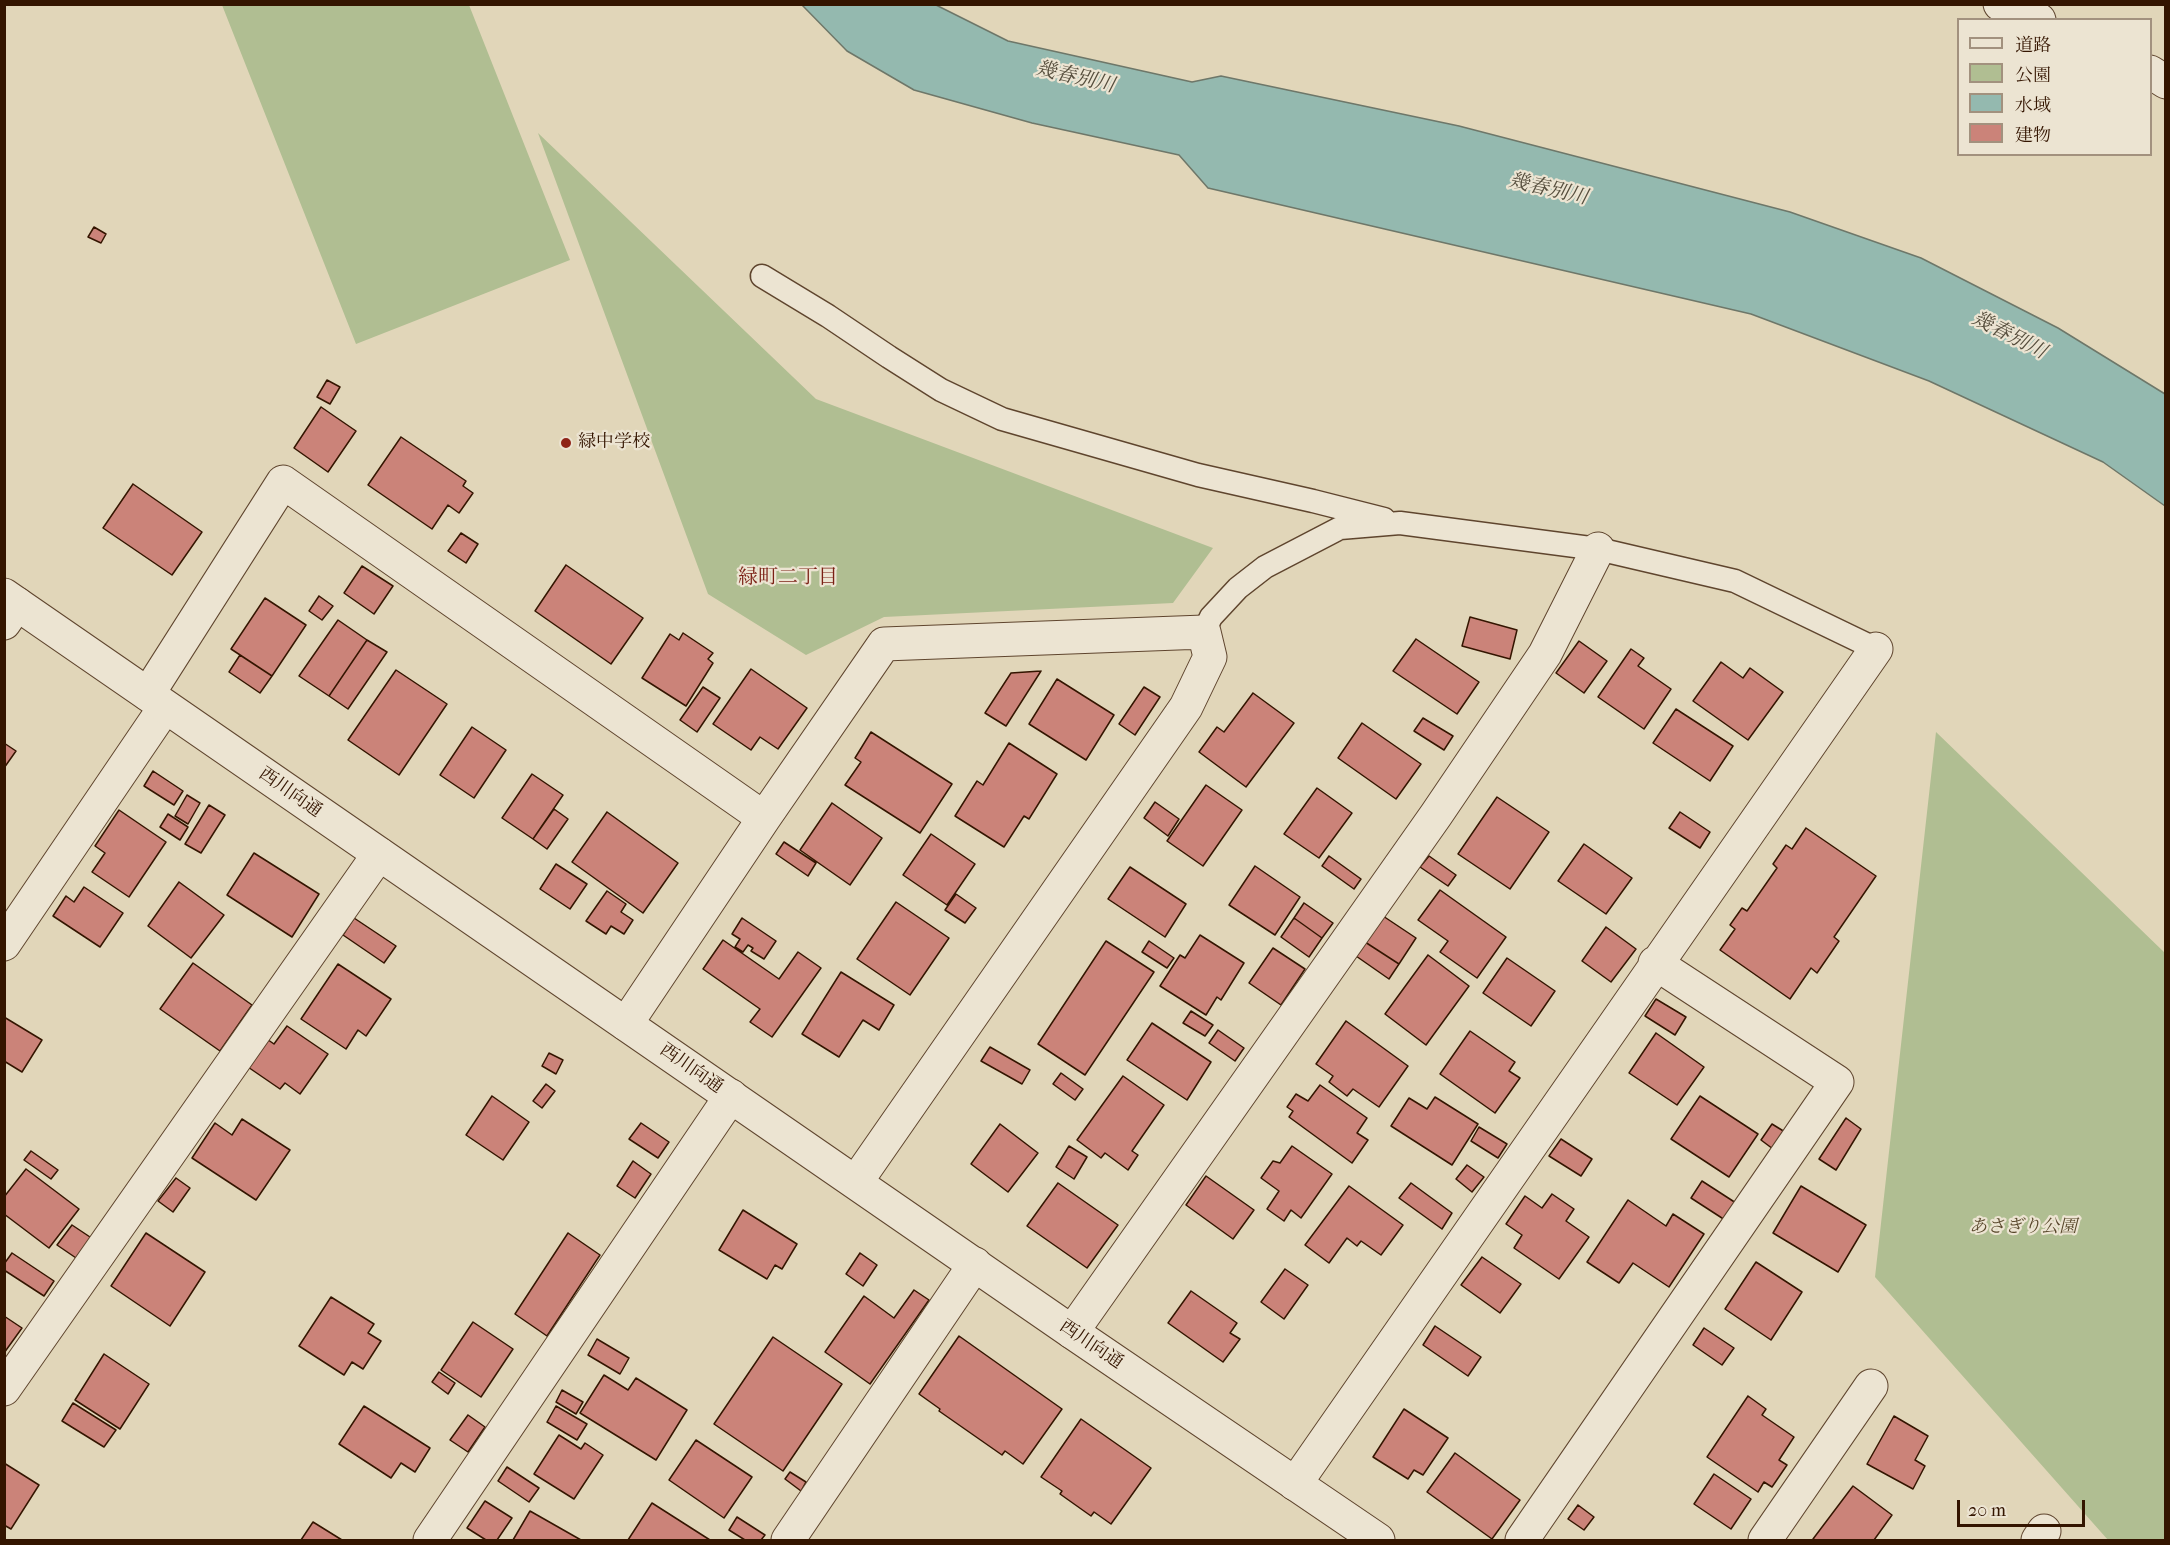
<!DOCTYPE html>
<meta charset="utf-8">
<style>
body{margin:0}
#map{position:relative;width:2170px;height:1545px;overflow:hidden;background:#e1d6b9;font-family:"IM FELL French Canon","Noto Serif JP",serif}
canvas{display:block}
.frame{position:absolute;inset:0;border:6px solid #341500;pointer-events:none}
.legend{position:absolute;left:1957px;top:18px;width:195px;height:138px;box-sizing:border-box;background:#ece4d2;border:2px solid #a2917e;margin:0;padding:8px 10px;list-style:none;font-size:18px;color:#341500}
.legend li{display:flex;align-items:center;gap:12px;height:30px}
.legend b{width:30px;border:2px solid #a2917e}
.scale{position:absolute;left:1957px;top:1500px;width:128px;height:27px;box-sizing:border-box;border:3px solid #341500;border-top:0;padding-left:8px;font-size:18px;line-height:21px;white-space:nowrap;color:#341500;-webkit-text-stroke:4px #ece4d2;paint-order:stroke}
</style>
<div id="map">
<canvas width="2170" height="1545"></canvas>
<div class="frame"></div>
<ul class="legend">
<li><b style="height:8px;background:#ece4d2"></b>道路</li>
<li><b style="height:16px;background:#b0be92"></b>公園</li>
<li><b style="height:16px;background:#94b9af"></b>水域</li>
<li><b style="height:16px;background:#cb8379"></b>建物</li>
</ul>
<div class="scale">20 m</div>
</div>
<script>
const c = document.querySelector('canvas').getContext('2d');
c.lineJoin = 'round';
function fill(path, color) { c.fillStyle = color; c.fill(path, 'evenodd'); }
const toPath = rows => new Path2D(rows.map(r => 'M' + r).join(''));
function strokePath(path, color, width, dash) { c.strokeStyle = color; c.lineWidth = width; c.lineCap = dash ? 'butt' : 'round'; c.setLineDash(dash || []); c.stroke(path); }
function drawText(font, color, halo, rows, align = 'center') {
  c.font = font + ' "IM FELL French Canon","Noto Serif JP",serif'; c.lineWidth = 4.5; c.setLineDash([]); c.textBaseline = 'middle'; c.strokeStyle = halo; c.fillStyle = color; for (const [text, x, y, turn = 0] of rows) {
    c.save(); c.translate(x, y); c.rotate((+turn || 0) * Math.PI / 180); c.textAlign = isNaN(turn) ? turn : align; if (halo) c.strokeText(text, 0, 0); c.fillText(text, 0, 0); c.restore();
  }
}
fill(toPath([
 [222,5,469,5,570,260,356,344],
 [538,133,816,399,1213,548,1173,603,884,617,806,655,708,594],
 [1936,732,2165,953,2165,1540,2108,1540,1875,1277]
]), '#b0be92');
const water = toPath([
 [802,5,936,5,1008,41,1192,82,1221,76,1459,126,1790,212,1921,258,2058,328,2165,394,2165,506,2103,462,1929,381,1751,314,1208,188,1179,155,1032,123,914,90,847,51,802,5]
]);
fill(water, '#94b9af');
strokePath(water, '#6e7769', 1.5);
const building = toPath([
 [94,227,106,234,101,243,88,237,94,227],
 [327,380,340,387,330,404,317,397,327,380],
 [321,407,356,431,328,472,294,448,321,407],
 [401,437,466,481,463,486,473,493,459,513,448,505,432,529,368,485,401,437],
 [133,484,202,532,172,575,103,528,133,484],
 [461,533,478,544,466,563,448,551,461,533],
 [566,565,643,618,611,664,535,611,566,565],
 [362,566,393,586,374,614,344,593,362,566],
 [319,596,333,606,322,620,309,611,319,596],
 [265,598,306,625,272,676,231,649,265,598],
 [1470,617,1517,630,1510,659,1462,646,1470,617],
 [338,620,367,640,329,696,299,676,338,620],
 [683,633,713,653,708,659,713,663,686,706,642,678,670,634,679,640,683,633],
 [1416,639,1479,682,1457,714,1393,671,1416,639],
 [367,640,387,652,348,709,329,696,367,640],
 [1579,641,1607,661,1584,693,1556,673,1579,641],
 [1631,649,1644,658,1638,666,1671,689,1644,729,1598,697,1631,649],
 [240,655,272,676,260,693,229,672,240,655],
 [1721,662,1743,678,1750,668,1783,692,1748,740,1693,701,1721,662],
 [751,669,807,708,778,749,760,737,751,750,713,724,751,669],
 [396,670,447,704,399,775,348,740,396,670],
 [1041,671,1006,726,985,713,1011,673,1041,671],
 [1057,679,1114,715,1086,760,1029,724,1057,679],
 [703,687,720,698,697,732,680,720,703,687],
 [1144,687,1160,697,1135,735,1119,724,1144,687],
 [1253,693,1294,723,1246,787,1199,752,1217,727,1224,732,1253,693],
 [1676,709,1733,746,1710,781,1653,743,1676,709],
 [1423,718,1453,736,1444,750,1414,731,1423,718],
 [1362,723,1421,764,1396,799,1338,758,1362,723],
 [472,727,506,750,474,798,440,775,472,727],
 [871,732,952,784,920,833,845,785,861,762,855,758,871,732],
 [4,743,16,751,4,768,4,743],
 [1009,743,1057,774,1029,819,1024,816,1004,847,955,816,977,781,983,785,1009,743],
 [153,771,183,791,174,805,144,786,153,771],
 [532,774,563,795,533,839,502,818,532,774],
 [1206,785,1242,810,1203,866,1167,841,1206,785],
 [1317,788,1352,813,1319,858,1284,834,1317,788],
 [187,795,200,803,188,824,175,816,187,795],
 [1497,797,1549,832,1510,889,1458,854,1497,797],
 [1155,802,1179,819,1168,836,1144,818,1155,802],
 [832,803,882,838,850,885,800,850,832,803],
 [209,805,225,815,201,853,185,844,209,805],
 [554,809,568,819,547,849,533,839,554,809],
 [119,810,166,842,129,897,92,872,105,853,95,846,119,810],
 [607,812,678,863,643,913,572,862,607,812],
 [1680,812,1710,832,1700,848,1669,828,1680,812],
 [168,814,188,827,180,840,160,827,168,814],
 [1806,828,1876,876,1834,937,1839,941,1817,973,1811,968,1790,999,1720,950,1735,929,1730,925,1742,908,1747,911,1777,868,1773,864,1786,845,1792,849,1806,828],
 [931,834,975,864,947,905,903,875,931,834],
 [784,842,816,863,808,876,776,854,784,842],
 [1584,844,1632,878,1606,914,1558,881,1584,844],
 [254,853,319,894,292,937,227,895,254,853],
 [1329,856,1361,879,1354,889,1322,866,1329,856],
 [1429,856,1456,875,1448,886,1420,867,1429,856],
 [556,864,587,884,570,909,540,889,556,864],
 [1255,866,1300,897,1275,935,1229,905,1255,866],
 [1130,867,1186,904,1165,937,1108,899,1130,867],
 [179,882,224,915,191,958,148,926,179,882],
 [84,887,123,913,100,947,53,916,66,896,74,902,84,887],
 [1440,890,1506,937,1477,978,1440,952,1448,941,1418,920,1440,890],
 [607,891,626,904,621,912,633,920,624,934,611,926,606,934,586,921,607,891],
 [956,894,976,908,965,923,945,910,956,894],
 [896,902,949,938,910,995,857,959,896,902],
 [1304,903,1333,923,1322,938,1294,918,1304,903],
 [1383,916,1416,938,1399,964,1365,942,1383,916],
 [354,918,396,946,384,963,343,935,354,918],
 [742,918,776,941,764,959,751,951,753,948,748,945,743,952,735,947,740,939,732,934,742,918],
 [1294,918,1322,938,1309,957,1281,937,1294,918],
 [1606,927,1636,949,1611,982,1582,961,1606,927],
 [1200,935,1244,963,1221,1000,1217,997,1206,1015,1160,986,1180,955,1185,958,1200,935],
 [723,940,779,979,798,952,821,968,772,1037,750,1022,760,1009,703,969,723,940],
 [1106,941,1154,972,1085,1075,1038,1044,1106,941],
 [1149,941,1174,958,1167,968,1142,952,1149,941],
 [1365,942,1399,964,1389,979,1356,956,1365,942],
 [1273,948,1305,969,1281,1005,1249,983,1273,948],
 [1428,955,1469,986,1426,1045,1385,1014,1428,955],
 [1507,958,1555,991,1531,1026,1483,993,1507,958],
 [193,963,252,1005,220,1051,160,1009,193,963],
 [338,964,391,999,366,1036,358,1030,346,1049,301,1019,338,964],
 [841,972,894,1005,879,1030,863,1020,839,1057,802,1034,841,972],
 [1656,999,1686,1017,1675,1035,1645,1016,1656,999],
 [1191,1011,1213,1025,1205,1036,1183,1023,1191,1011],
 [4,1017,42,1040,22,1072,4,1061,4,1017],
 [1346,1021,1408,1066,1379,1107,1353,1089,1347,1096,1329,1082,1333,1076,1316,1064,1346,1021],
 [1152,1023,1211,1062,1187,1100,1127,1060,1152,1023],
 [287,1026,328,1054,300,1094,285,1083,280,1089,245,1065,264,1037,274,1044,287,1026],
 [1218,1030,1244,1048,1235,1061,1209,1043,1218,1030],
 [1470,1031,1515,1062,1509,1071,1520,1078,1495,1113,1440,1074,1470,1031],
 [1656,1033,1704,1067,1677,1105,1629,1073,1656,1033],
 [990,1047,1030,1070,1022,1084,981,1061,990,1047],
 [549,1053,563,1060,556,1074,542,1066,549,1053],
 [1061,1073,1083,1089,1075,1100,1053,1084,1061,1073],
 [1123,1076,1164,1105,1132,1151,1138,1155,1128,1170,1105,1153,1101,1158,1077,1140,1123,1076],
 [546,1084,555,1091,542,1108,533,1101,546,1084],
 [1320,1085,1367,1118,1357,1133,1368,1140,1352,1163,1289,1117,1293,1111,1287,1107,1296,1094,1308,1101,1320,1085],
 [492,1096,529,1122,503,1160,466,1135,492,1096],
 [1700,1096,1758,1134,1729,1177,1671,1139,1700,1096],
 [1435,1097,1478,1124,1452,1165,1391,1126,1409,1098,1427,1109,1435,1097],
 [1846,1118,1861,1129,1836,1170,1819,1159,1846,1118],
 [242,1119,290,1150,256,1200,192,1158,215,1123,232,1135,242,1119],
 [641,1123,669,1142,658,1158,629,1139,641,1123],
 [1000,1124,1038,1153,1008,1192,971,1164,1000,1124],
 [1772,1124,1785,1132,1773,1149,1761,1140,1772,1124],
 [1479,1127,1507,1144,1498,1158,1471,1141,1479,1127],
 [1561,1139,1592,1159,1581,1176,1549,1156,1561,1139],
 [1069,1146,1087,1157,1074,1179,1056,1167,1069,1146],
 [1292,1146,1332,1174,1301,1218,1291,1210,1284,1221,1267,1209,1279,1191,1261,1178,1273,1161,1280,1163,1292,1146],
 [31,1151,58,1170,51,1179,24,1160,31,1151],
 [633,1161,651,1174,635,1198,617,1186,633,1161],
 [1467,1165,1484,1177,1472,1192,1456,1179,1467,1165],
 [26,1169,79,1209,49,1248,4,1214,4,1197,26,1169],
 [1206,1176,1254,1210,1233,1239,1186,1205,1206,1176],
 [176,1178,190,1188,173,1212,158,1201,176,1178],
 [1702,1181,1736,1203,1725,1220,1691,1198,1702,1181],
 [1058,1183,1118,1225,1087,1268,1027,1226,1058,1183],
 [1411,1183,1452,1213,1442,1229,1399,1198,1411,1183],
 [1349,1186,1403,1225,1381,1255,1361,1241,1357,1246,1347,1238,1329,1263,1305,1245,1349,1186],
 [1801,1186,1866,1225,1838,1272,1773,1233,1801,1186],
 [1552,1194,1574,1209,1566,1221,1589,1237,1559,1279,1514,1248,1522,1235,1506,1224,1525,1196,1542,1208,1552,1194],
 [1628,1200,1666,1226,1673,1214,1704,1234,1669,1287,1633,1263,1619,1283,1587,1262,1628,1200],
 [743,1210,797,1244,782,1269,775,1265,767,1279,719,1250,743,1210],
 [72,1225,93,1239,79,1260,57,1245,72,1225],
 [146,1233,205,1272,170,1326,111,1286,146,1233],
 [568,1233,600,1255,547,1336,515,1314,568,1233],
 [12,1253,54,1281,44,1296,4,1270,4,1264,12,1253],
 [860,1253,877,1265,863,1286,846,1274,860,1253],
 [1482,1257,1521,1284,1500,1313,1461,1285,1482,1257],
 [1756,1262,1802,1292,1771,1340,1725,1309,1756,1262],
 [1285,1269,1308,1285,1284,1319,1261,1302,1285,1269],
 [914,1290,929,1300,870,1384,825,1352,864,1296,894,1318,914,1290],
 [1191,1291,1237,1323,1230,1333,1240,1339,1223,1362,1168,1323,1191,1291],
 [331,1297,374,1324,368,1333,381,1341,363,1369,352,1362,344,1375,299,1346,331,1297],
 [4,1316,22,1328,4,1353,4,1316],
 [473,1322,513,1349,481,1397,441,1370,473,1322],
 [1435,1326,1481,1357,1468,1376,1423,1345,1435,1326],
 [1704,1328,1734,1348,1722,1365,1693,1345,1704,1328],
 [959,1336,1062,1409,1023,1464,1005,1451,1002,1455,939,1411,940,1409,919,1394,959,1336],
 [773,1337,842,1384,783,1471,714,1424,773,1337],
 [597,1339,629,1358,620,1374,588,1355,597,1339],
 [104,1354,149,1384,120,1429,75,1400,104,1354],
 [439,1372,455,1383,448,1394,432,1382,439,1372],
 [604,1375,628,1390,636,1378,687,1410,656,1460,580,1413,604,1375],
 [562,1390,583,1402,576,1414,556,1402,562,1390],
 [1748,1396,1766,1409,1762,1415,1794,1437,1779,1460,1787,1465,1772,1487,1764,1482,1758,1492,1707,1457,1748,1396],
 [73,1403,116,1430,104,1447,62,1421,73,1403],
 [364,1406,430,1448,415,1472,401,1463,391,1478,339,1444,364,1406],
 [556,1406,587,1424,577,1440,547,1422,556,1406],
 [1404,1409,1448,1438,1423,1475,1414,1470,1408,1479,1373,1457,1404,1409],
 [468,1415,485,1427,468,1452,450,1440,468,1415],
 [1894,1416,1928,1436,1915,1460,1925,1466,1913,1489,1867,1464,1894,1416],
 [1081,1419,1151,1468,1111,1524,1094,1512,1091,1516,1060,1494,1062,1491,1041,1477,1081,1419],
 [559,1435,581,1449,585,1443,603,1455,574,1499,534,1474,559,1435],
 [696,1440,752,1477,724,1518,669,1480,696,1440],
 [1455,1453,1520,1500,1492,1539,1427,1492,1455,1453],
 [4,1463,39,1485,11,1529,4,1525,4,1463],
 [507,1467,539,1488,529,1502,498,1481,507,1467],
 [790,1472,806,1482,801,1491,785,1479,790,1472],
 [1714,1474,1751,1499,1731,1529,1694,1504,1714,1474],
 [1853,1486,1892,1515,1874,1540,1815,1540,1813,1539,1853,1486],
 [485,1501,512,1518,497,1540,486,1540,467,1528,485,1501],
 [652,1503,710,1540,628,1540,652,1503],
 [1578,1505,1594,1517,1584,1530,1568,1519,1578,1505],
 [530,1511,581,1540,513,1540,530,1511],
 [737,1517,765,1535,761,1540,745,1540,729,1530,737,1517],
 [313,1522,342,1540,301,1540,313,1522]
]);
fill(building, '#cb8379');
strokePath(building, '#341500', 1.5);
const service = toPath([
 [762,276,828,316,889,357,941,390,1002,419,1198,475,1313,501,1384,519],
 [1204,632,1211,617,1238,588,1265,567,1340,528,1400,523,1598,549,1735,581,1876,649]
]);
const minor = toPath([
 [2000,4,2039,20],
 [2150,72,2166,82],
 [4,623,17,604],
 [148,694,283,482,764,818],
 [4,944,165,707],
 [626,1024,764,818,884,644,1204,632,1210,657,1186,707,856,1182],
 [1072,1332,1436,815,1545,654,1598,549],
 [4,1389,379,854],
 [1295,1484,1876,649],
 [430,1540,731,1096],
 [788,1540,975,1264],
 [1522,1540,1837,1082,1655,963],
 [1765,1540,1871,1386],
 [2038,1540,2044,1531]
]);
const tertiary = toPath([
 [4,595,1072,1332,1378,1540]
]);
strokePath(service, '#5f452e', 25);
strokePath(minor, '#5f452e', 35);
strokePath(tertiary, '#5f452e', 35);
strokePath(service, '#ece4d2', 22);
strokePath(minor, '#ece4d2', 33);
strokePath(tertiary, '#ece4d2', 33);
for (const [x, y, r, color] of [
 [566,443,6,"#8f2418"]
]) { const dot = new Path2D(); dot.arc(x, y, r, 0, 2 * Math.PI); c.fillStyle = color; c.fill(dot); strokePath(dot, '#ece4d2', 2); }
drawText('18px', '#341500', '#ece4d2', [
 ["緑中学校",578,443]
], 'left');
drawText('18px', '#341500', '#ece4d2', [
 ["西川向通",290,793,35],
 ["西川向通",691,1069,35],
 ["西川向通",1091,1345,34]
]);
drawText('italic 18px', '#59482c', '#ece4d2', [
 ["あさぎり公園",2023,1228]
]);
drawText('italic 20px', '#564e3d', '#ece4d2', [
 ["幾春別川",1075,78,13],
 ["幾春別川",1548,190,13],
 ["幾春別川",2009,336,27]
]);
drawText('20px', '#7a1f14', '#ece4d2', [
 ["緑町二丁目",788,578]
]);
</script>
